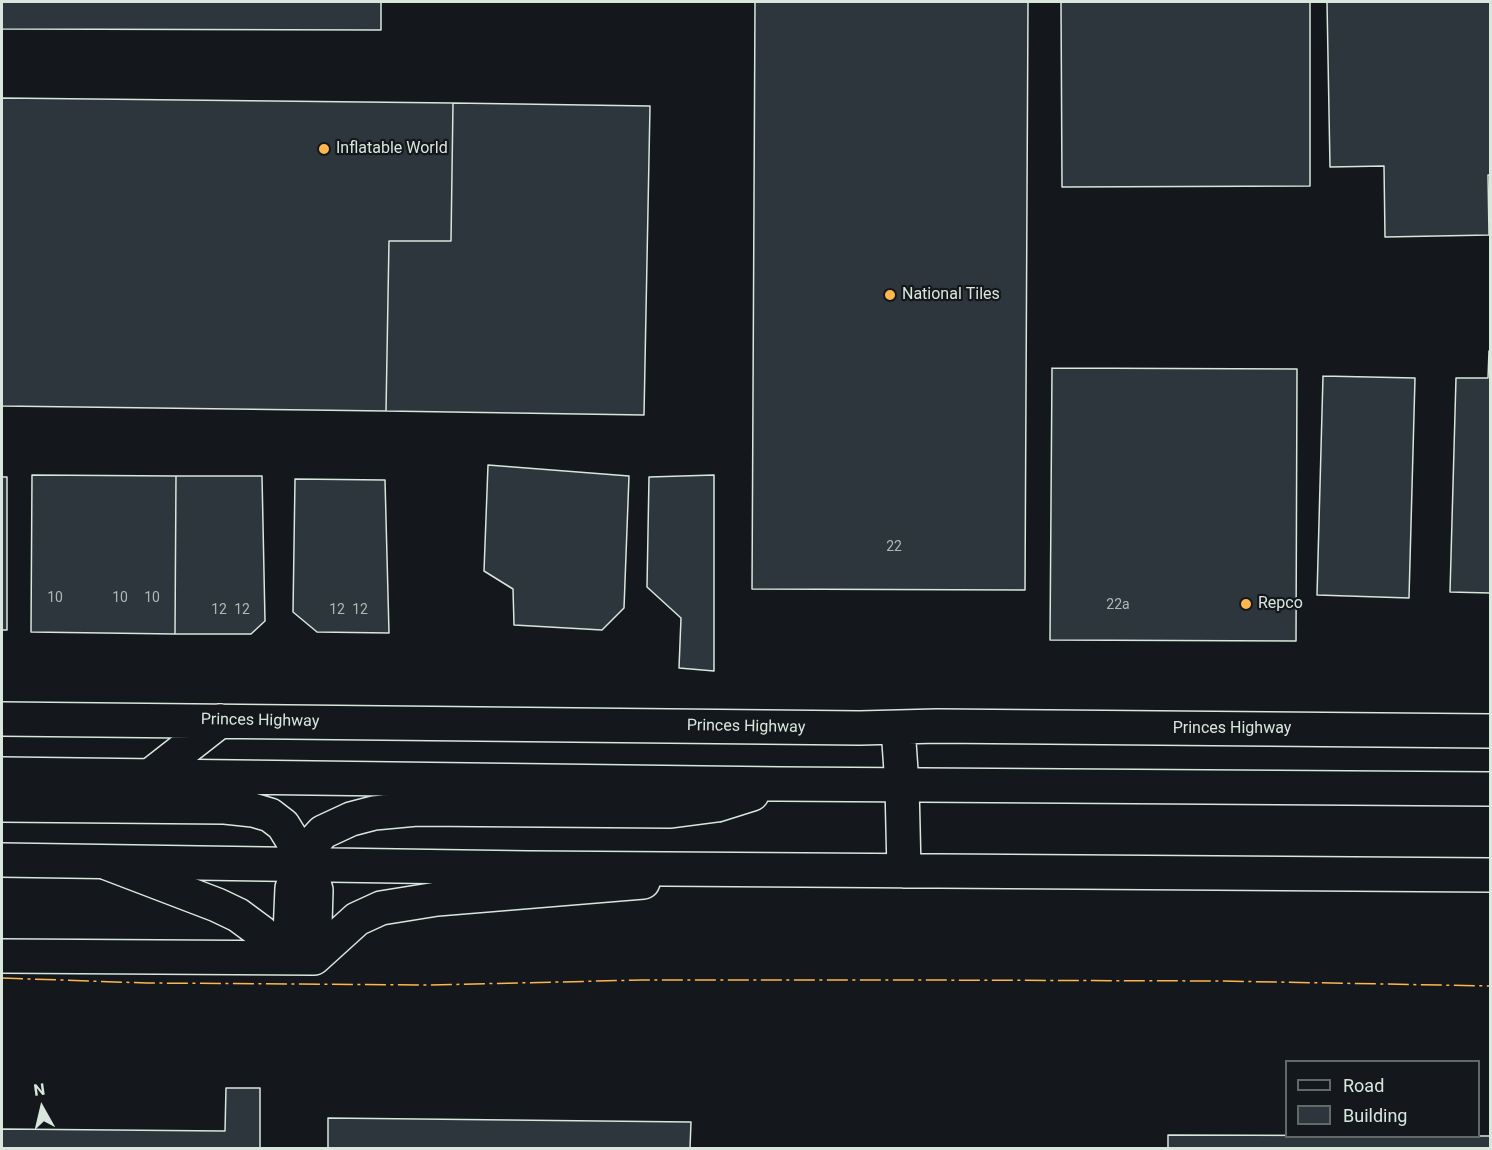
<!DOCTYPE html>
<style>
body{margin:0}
#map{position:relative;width:1492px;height:1150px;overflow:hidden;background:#14181c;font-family:Roboto,sans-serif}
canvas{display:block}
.frame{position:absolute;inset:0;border:3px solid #d8e6dc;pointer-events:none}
.legend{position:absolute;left:1285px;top:1060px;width:195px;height:78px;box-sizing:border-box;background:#14181c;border:2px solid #626a69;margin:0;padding:8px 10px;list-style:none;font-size:18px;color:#d8e6dc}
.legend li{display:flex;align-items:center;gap:12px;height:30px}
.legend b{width:30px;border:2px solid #626a69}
.north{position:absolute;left:12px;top:1078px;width:60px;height:60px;-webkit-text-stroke:4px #14181c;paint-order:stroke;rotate:352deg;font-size:16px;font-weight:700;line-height:24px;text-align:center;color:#d8e6dc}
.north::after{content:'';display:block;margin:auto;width:21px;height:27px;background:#d8e6dc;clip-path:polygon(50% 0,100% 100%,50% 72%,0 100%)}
</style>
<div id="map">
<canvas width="1492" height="1150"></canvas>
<div class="frame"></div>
<ul class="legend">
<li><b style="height:8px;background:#14181c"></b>Road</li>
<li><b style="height:16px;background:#2c363c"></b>Building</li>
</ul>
<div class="north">N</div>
</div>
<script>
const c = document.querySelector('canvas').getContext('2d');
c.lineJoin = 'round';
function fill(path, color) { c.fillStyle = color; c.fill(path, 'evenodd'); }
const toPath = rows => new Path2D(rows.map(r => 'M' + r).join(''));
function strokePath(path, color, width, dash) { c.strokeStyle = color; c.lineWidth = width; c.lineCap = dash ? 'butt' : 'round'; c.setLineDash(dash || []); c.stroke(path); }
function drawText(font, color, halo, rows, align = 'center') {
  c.font = font + ' Roboto,sans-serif'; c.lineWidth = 4.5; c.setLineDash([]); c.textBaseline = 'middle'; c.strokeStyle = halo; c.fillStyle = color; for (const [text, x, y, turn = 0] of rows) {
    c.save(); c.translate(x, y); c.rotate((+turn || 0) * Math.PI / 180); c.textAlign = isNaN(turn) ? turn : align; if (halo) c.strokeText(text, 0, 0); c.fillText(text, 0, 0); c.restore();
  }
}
const building = toPath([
 [2,2,381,2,381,30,2,29,2,2],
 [755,2,1028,2,1025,590,752,589,755,2],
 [1061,2,1310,2,1310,186,1062,187,1061,2],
 [1327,2,1490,2,1490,175,1488,175,1489,235,1385,237,1384,166,1330,167,1327,2],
 [2,98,453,103,451,241,389,241,386,411,2,406,2,98],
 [453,103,650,106,644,415,386,411,389,241,451,241,453,103],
 [1489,351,1490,352,1490,593,1450,592,1456,378,1488,378,1489,351],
 [1052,368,1297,369,1296,641,1050,640,1052,368],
 [1323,376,1415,378,1409,598,1317,595,1323,376],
 [488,465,629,476,624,608,602,630,514,625,513,589,484,571,488,465],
 [32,475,176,476,175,634,31,632,32,475],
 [714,475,714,671,679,668,681,618,647,587,649,477,714,475],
 [176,476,262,476,265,621,251,634,175,634,176,476],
 [2,477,7,477,7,630,2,630,2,477],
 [295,479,385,480,389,633,317,632,293,612,295,479],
 [226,1088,260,1088,260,1148,2,1148,2,1129,225,1131,226,1088],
 [328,1118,691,1122,690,1148,328,1148,328,1118],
 [1168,1135,1490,1136,1490,1148,1168,1148,1168,1135]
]);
fill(building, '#2c363c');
strokePath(building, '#d8e6dc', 1.5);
const minor = toPath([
 [2,719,860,728,937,726,1490,731],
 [898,728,902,785],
 [151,775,220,721],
 [107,863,217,905,238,915,261,932,285,958],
 [2,956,314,958,357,919,381,908,437,899,643,882],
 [285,958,290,935,292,888,302,866,313,880,316,890,314,958]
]);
const highway = toPath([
 [2,774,780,784,1490,789],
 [902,785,904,871],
 [2,805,225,807,253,810,270,815,283,825,296,846,302,866],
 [2,860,528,868,1490,875],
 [302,866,312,844,323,832,351,819,374,813,417,809,671,811,717,805,752,794]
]);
strokePath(minor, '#d8e6dc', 36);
strokePath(highway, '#d8e6dc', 36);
strokePath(minor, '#14181c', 33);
strokePath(highway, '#14181c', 33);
strokePath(toPath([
 [2,978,147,983,430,985,643,980,910,980,1222,981,1490,986]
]), '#ffb74d', 1.5, [21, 4.5, 3, 4.5]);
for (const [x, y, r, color] of [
 [324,149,6,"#ffb74d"],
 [890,295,6,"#ffb74d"],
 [1246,604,6,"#ffb74d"]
]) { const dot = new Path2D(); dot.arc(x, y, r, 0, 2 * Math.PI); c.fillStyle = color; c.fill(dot); strokePath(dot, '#14181c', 2); }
drawText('14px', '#adbab4', null, [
 ["22",894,547],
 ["10",55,598],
 ["10",120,598],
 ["10",152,598],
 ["22a",1118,605],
 ["12",219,610],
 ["12",242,610],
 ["12",337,610],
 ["12",360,610]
]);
drawText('16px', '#d8e6dc', '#14181c', [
 ["Inflatable World",336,149],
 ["National Tiles",902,295],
 ["Repco",1258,604]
], 'left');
drawText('16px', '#d8e6dc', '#14181c', [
 ["Princes Highway",260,721,1],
 ["Princes Highway",746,727,1],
 ["Princes Highway",1232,729]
]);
</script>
